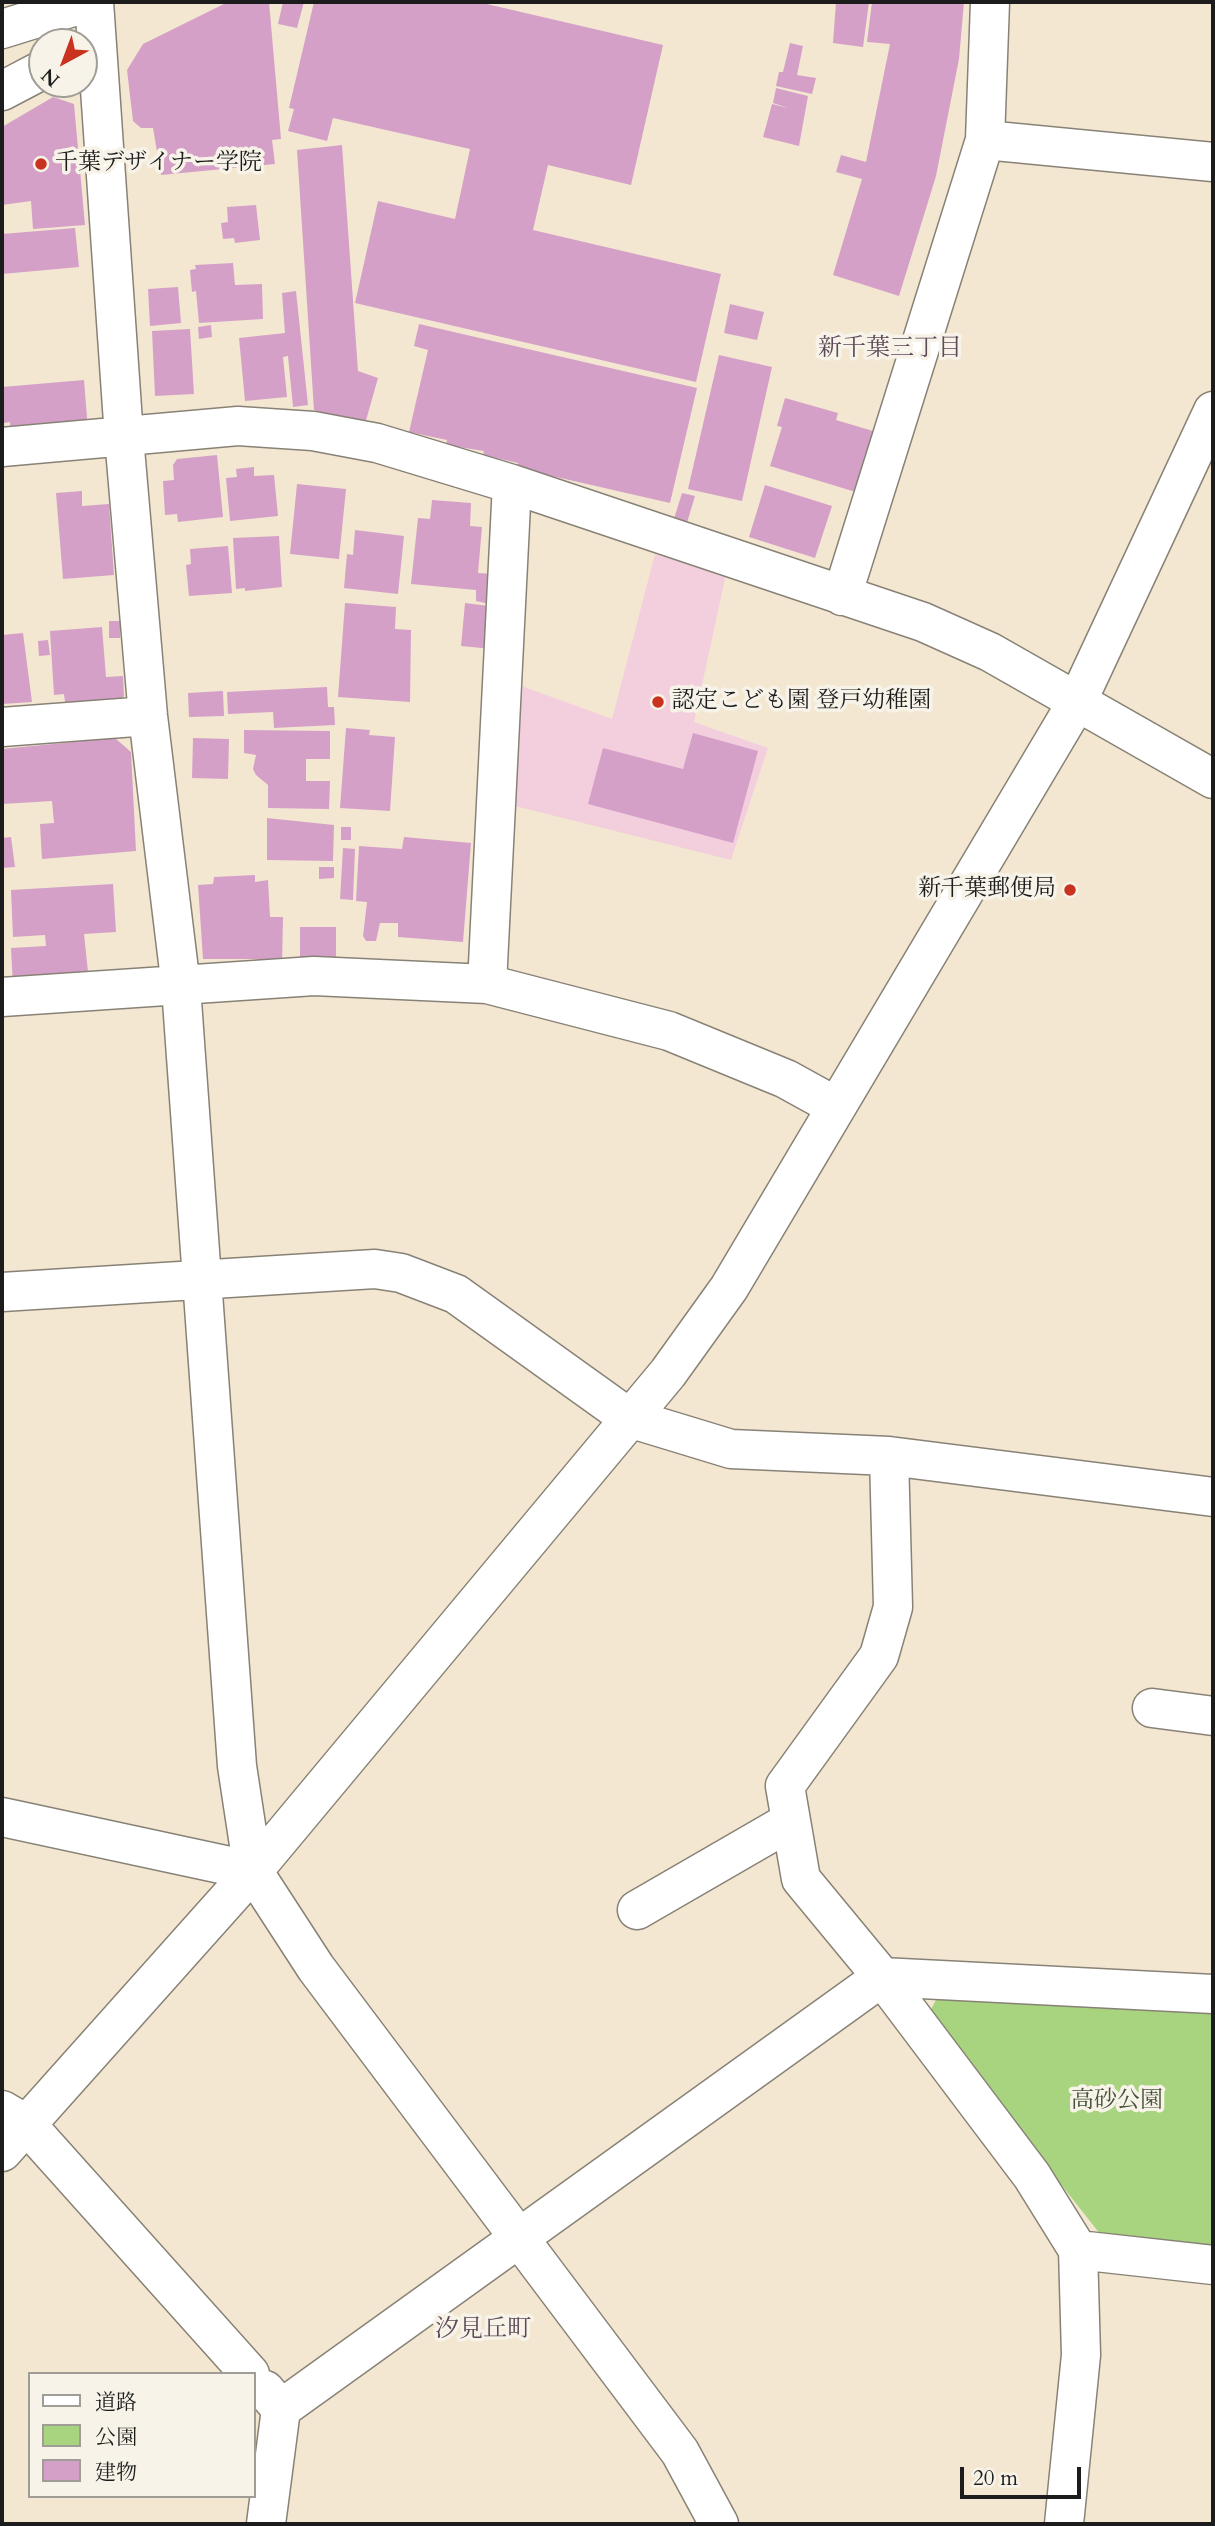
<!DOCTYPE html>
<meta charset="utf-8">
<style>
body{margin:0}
#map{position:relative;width:1215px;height:2526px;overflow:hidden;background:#f3e7d1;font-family:Cardo,"Noto Serif JP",serif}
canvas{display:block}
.frame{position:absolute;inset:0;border:4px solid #1c1c1c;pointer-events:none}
.legend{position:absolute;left:28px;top:2372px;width:228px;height:126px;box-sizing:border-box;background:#f7f3e8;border:2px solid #9f9d96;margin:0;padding:9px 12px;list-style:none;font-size:21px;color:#1c1c1c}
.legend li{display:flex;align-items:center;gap:14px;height:35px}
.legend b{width:35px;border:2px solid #9f9d96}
.north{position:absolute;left:28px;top:28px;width:70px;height:70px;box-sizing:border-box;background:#f7f3e8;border:2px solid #9f9d96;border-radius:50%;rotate:221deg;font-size:19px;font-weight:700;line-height:28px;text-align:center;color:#1c1c1c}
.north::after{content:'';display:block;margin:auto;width:24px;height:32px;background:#c8321e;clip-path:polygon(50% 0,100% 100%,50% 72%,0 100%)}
.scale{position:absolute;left:960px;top:2467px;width:121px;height:32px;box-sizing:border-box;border:4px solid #1c1c1c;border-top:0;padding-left:9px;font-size:21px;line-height:24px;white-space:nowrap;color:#1c1c1c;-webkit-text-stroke:5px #f7f3e8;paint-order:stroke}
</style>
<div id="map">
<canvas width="1215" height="2526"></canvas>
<div class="frame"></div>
<ul class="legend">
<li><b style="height:9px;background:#fff"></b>道路</li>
<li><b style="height:19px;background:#a8d37f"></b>公園</li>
<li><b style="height:19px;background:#d5a0c8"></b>建物</li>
</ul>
<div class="north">N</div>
<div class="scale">20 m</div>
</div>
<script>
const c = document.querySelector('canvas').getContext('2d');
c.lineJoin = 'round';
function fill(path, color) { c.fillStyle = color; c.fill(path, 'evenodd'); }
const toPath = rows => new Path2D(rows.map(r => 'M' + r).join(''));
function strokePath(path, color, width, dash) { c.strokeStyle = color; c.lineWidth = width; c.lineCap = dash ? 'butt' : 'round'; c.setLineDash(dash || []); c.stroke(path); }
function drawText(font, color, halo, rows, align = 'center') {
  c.font = font + ' Cardo,"Noto Serif JP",serif'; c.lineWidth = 7; c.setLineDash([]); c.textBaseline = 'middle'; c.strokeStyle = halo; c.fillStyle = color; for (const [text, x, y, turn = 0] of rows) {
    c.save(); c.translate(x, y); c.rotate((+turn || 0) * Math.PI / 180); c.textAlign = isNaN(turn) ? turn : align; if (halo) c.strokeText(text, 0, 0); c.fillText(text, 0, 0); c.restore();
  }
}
fill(toPath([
 [655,554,726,574,694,722,768,748,731,860,507,804,519,685,612,719]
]), '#f3cfde');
fill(toPath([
 [937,1998,1213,2009,1213,2255,1104,2239,928,2015]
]), '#a8d37f');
fill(toPath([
 [228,2,269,2,281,139,272,140,275,164,161,175,153,128,141,128,133,121,127,70,143,44],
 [283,2,304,2,297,28,278,24],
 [314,2,478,2,663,45,631,185,548,165,533,230,721,274,696,382,355,303,378,201,455,219,470,149,333,118,327,141,288,131,294,109,289,108],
 [836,2,869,2,863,47,833,43],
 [872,2,964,2,959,59,936,176,899,296,833,275,862,179,836,172,841,155,866,162,890,44,867,42],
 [790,43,803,46,797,75,816,78,812,94,776,86,779,72,783,72],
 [776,88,808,96,799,146,763,137,772,104,788,108,773,103],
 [53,97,74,104,85,225,33,229,31,201,2,205,2,127],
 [342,145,358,371,378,378,365,424,314,410,297,150],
 [256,205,260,240,235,243,234,238,223,239,221,223,228,222,227,207],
 [75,228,79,267,2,274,2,234],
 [233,263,235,285,262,284,263,319,199,323,196,291,192,292,190,270,196,269,195,265],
 [178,287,181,323,150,326,148,289],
 [296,291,308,405,293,407,288,356,283,357,287,397,245,401,239,338,285,333,282,293],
 [730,304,764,312,757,340,724,333],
 [419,324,697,388,670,503,517,468,518,463,483,455,484,451,446,445,447,440,409,432,428,350,414,346],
 [211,325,212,337,199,339,198,327],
 [190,329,194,394,155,396,152,331],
 [719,355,772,367,742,501,688,489],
 [84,380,88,430,11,437,10,422,4,423,2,387],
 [785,398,838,413,836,420,883,434,859,493,770,466,782,427,777,426],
 [217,455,223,517,178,522,177,514,165,515,163,481,174,480,173,465,177,459],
 [254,467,254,476,274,475,278,516,230,521,226,478,237,477,236,469],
 [297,484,346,489,339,559,290,554],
 [765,485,832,506,815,558,749,537],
 [82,491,82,506,109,504,114,575,63,579,56,493],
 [682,493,695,496,686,526,673,522],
 [432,500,471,503,470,526,482,527,478,573,494,574,490,604,476,601,476,590,411,584,418,518,430,519],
 [355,530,404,536,398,594,344,588,347,554,353,555],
 [279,536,282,587,245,591,245,588,236,589,233,538],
 [228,546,232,593,189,596,186,565,191,564,190,549],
 [345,603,396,607,395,629,411,630,410,702,338,697],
 [465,603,497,607,492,649,461,646],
 [109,621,120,621,120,638,109,638],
 [102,627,106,677,123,676,124,696,118,702,66,710,64,694,54,695,50,631],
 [23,633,32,702,2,704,2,635],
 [48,640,50,655,39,656,38,641],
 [327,687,328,707,334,707,335,725,274,728,273,712,228,714,227,692],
 [223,691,224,716,189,717,188,693],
 [346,728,370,730,369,735,395,737,390,811,340,808],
 [244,730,330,731,330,759,306,759,306,781,330,781,329,809,268,808,268,785,256,775,253,769,256,755,244,753],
 [693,733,758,751,733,843,588,804,603,748,683,769],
 [115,738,131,752,136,851,42,859,40,824,54,823,52,801,2,804,2,749],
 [193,738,229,739,228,779,192,778],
 [267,818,334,825,333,861,267,860],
 [341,827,351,827,351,840,341,840],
 [11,837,15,867,2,868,2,838],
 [404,837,471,843,463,942,398,937,398,923,380,923,376,941,366,941,363,936,367,902,356,901,359,846,402,849],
 [343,848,355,849,353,900,340,899],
 [319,867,334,867,334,878,319,879],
 [255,875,255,882,268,880,270,917,283,917,282,966,258,968,257,959,203,959,198,885,213,884,214,877],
 [113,884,116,932,84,934,89,981,13,986,11,948,46,946,45,935,13,937,11,890],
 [300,927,336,927,336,963,300,963]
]), '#d5a0c8');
const minor = toPath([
 [94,2,124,437,148,716,181,987,237,1766,253,1871,316,1968,680,2452,719,2524],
 [2,29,89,2],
 [2,91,42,70],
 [985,140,1213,162],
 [2,447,238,426,313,431,377,443,512,484,923,622,990,652,1213,779],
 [842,596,985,140,990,2],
 [2,727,148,716],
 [487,984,512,484],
 [2,997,314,976,487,984,669,1031,786,1079,835,1106],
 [2,1292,342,1271,375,1269,401,1273,456,1294,629,1418,731,1449,889,1456,1213,1497],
 [889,1456,893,1607,879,1656,785,1786,801,1879,882,1977,1032,2176,1078,2250,1081,2355,1064,2524],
 [1152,1708,1213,1716],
 [2,1817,253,1871],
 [637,1910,791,1821],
 [2,2110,26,2124,250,2374],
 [2,2152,253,1871,668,1373,729,1288,1077,702,1213,411],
 [1078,2250,1213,2265],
 [265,2390,281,2409,266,2524],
 [281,2409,882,1977,1213,1994]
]);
strokePath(minor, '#888276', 41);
strokePath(minor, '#fff', 38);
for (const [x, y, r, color] of [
 [41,164,7,"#c8321e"],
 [658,702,7,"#c8321e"],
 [1070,890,7,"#c8321e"]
]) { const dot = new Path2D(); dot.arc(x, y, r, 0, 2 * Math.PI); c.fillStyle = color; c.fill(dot); strokePath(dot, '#f7f3e8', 2.5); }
drawText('23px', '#1c1c1c', '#f7f3e8', [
 ["千葉デザイナー学院",55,164],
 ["認定こども園 登戸幼稚園",672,702],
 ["新千葉郵便局",1056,890,"right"]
], 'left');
drawText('23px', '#46533a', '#f7f3e8', [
 ["高砂公園",1117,2102]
]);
drawText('24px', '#5d4a58', '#f7f3e8', [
 ["新千葉三丁目",890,349],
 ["汐見丘町",483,2330]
]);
</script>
